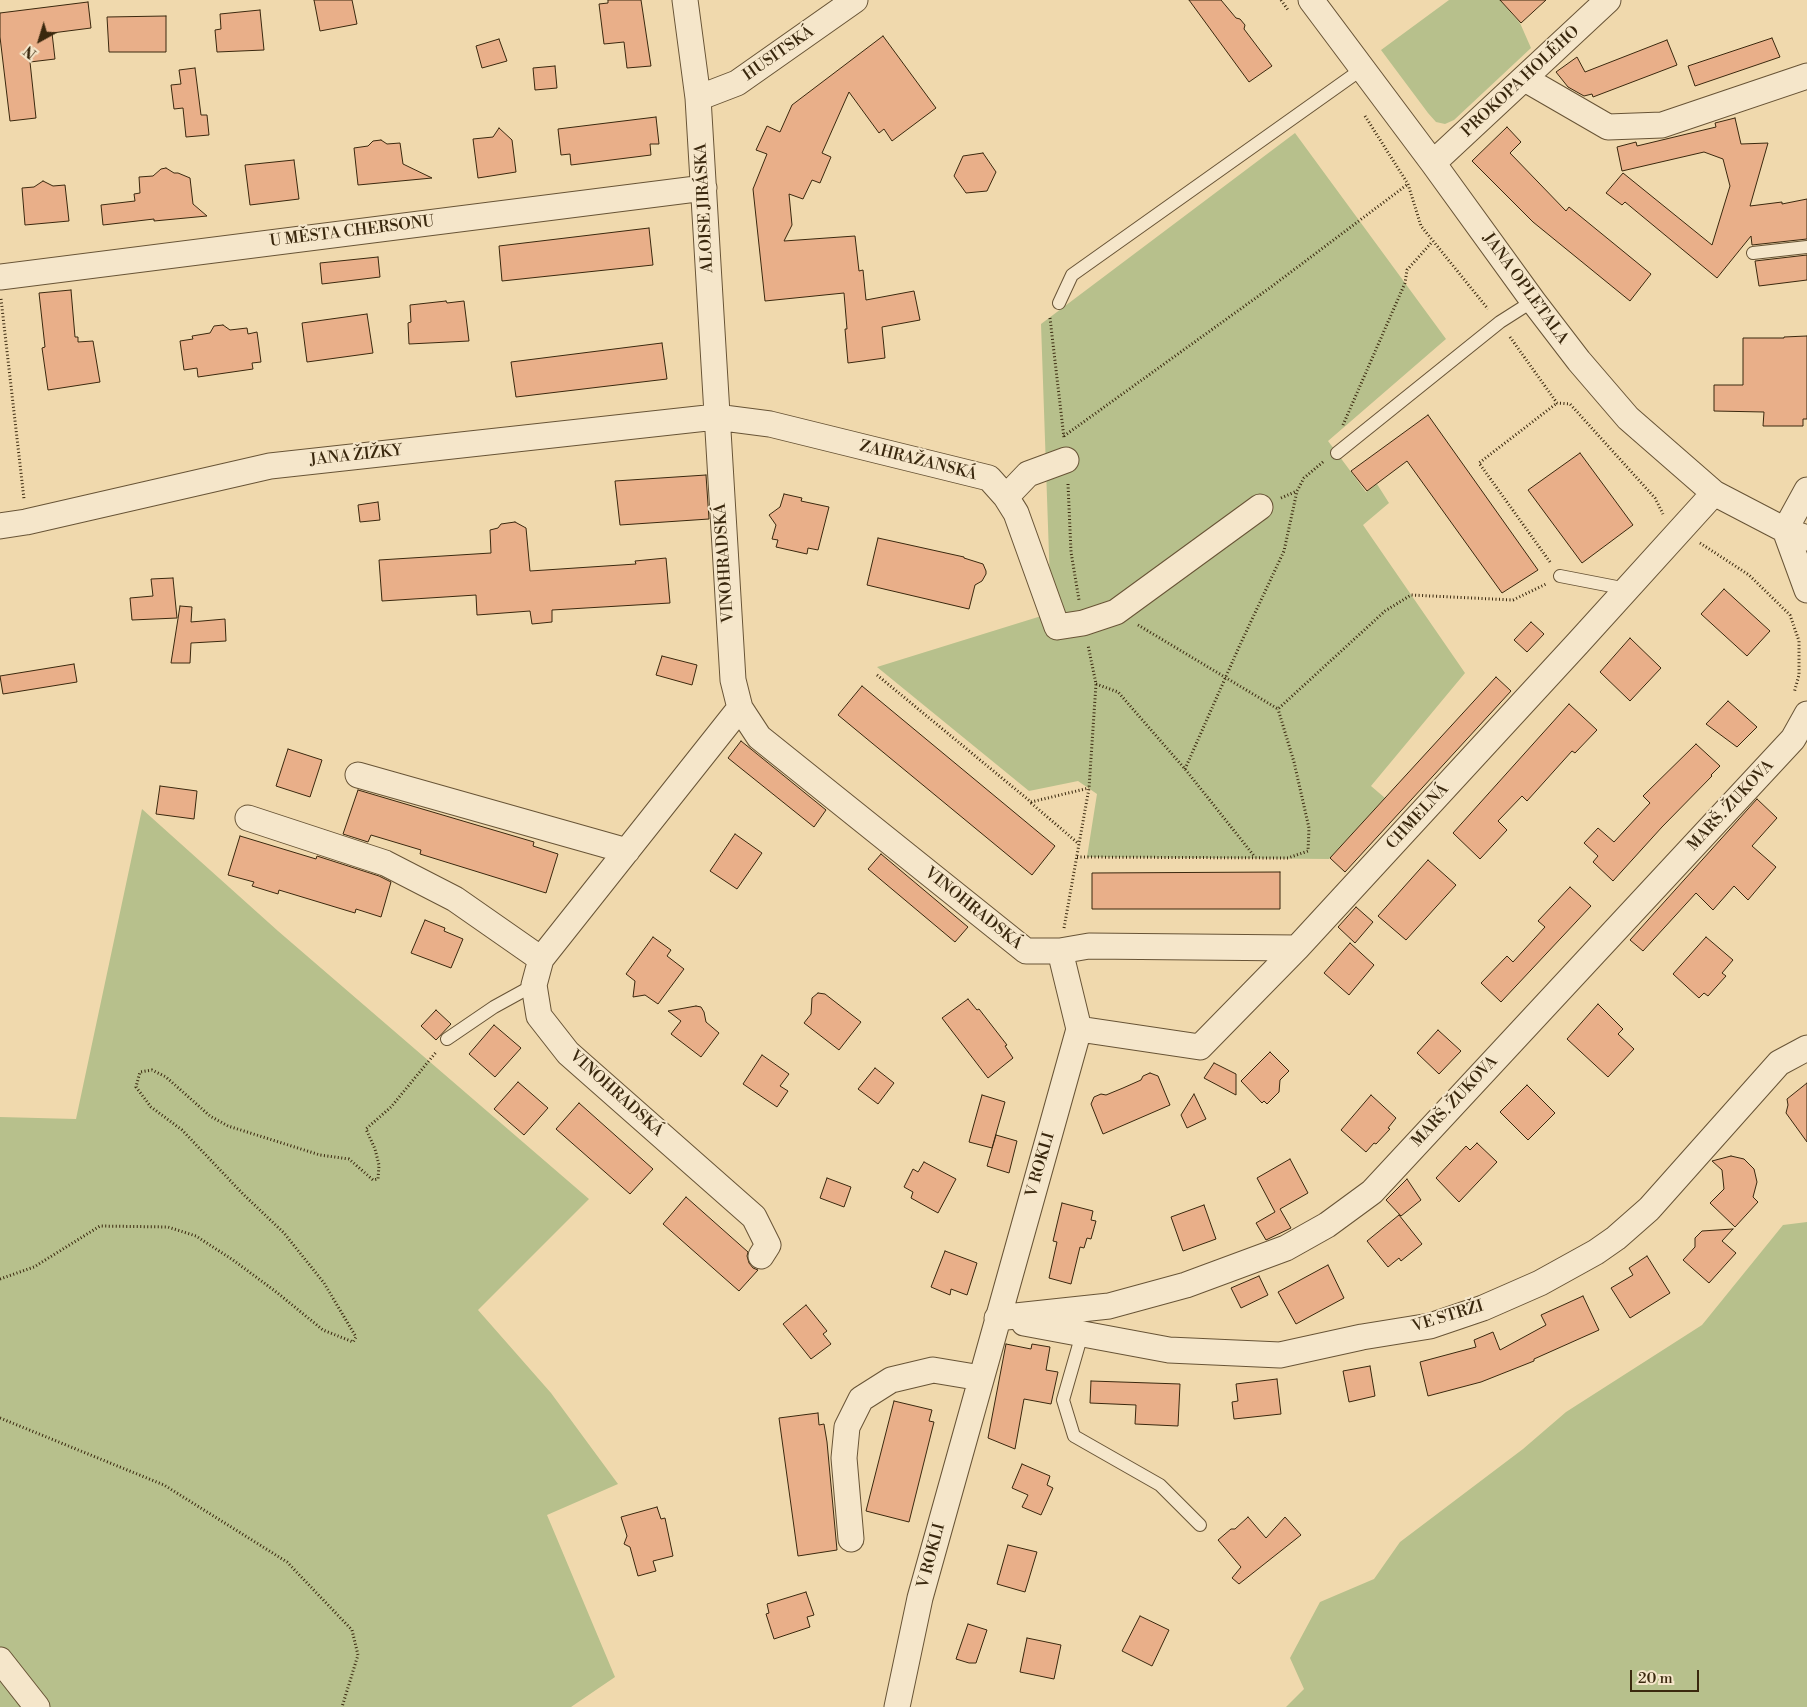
<!DOCTYPE html>
<meta charset="utf-8">
<style>
body{margin:0}
#map{position:relative;width:1807px;height:1707px;overflow:hidden;background:#f0d9ad;font-family:"Libre Bodoni",serif}
canvas{display:block}
.north{position:absolute;left:15px;top:15px;width:50px;height:50px;-webkit-text-stroke:4px #f5e6ca;paint-order:stroke;rotate:219deg;font-size:14px;font-weight:700;line-height:20px;text-align:center;color:#3a280e}
.north::after{content:'';display:block;margin:auto;width:18px;height:22px;background:#3a280e;clip-path:polygon(50% 0,100% 100%,50% 72%,0 100%)}
.scale{position:absolute;left:1630px;top:1670px;width:69px;height:22px;box-sizing:border-box;border:2px solid #3a280e;border-top:0;padding-left:6px;font-size:15px;line-height:18px;white-space:nowrap;color:#3a280e;-webkit-text-stroke:4px #f5e6ca;paint-order:stroke}
</style>
<div id="map">
<canvas width="1807" height="1707"></canvas>
<div class="north">N</div>
<div class="scale">20 m</div>
</div>
<script>
const c = document.querySelector('canvas').getContext('2d');
c.lineJoin = 'round';
function fill(path, color) { c.fillStyle = color; c.fill(path, 'evenodd'); }
const toPath = rows => new Path2D(rows.map(r => 'M' + r).join(''));
function strokePath(path, color, width, dash) { c.strokeStyle = color; c.lineWidth = width; c.lineCap = dash ? 'butt' : 'round'; c.setLineDash(dash || []); c.stroke(path); }
function drawText(font, color, halo, rows, align = 'center') {
  c.font = font + ' "Libre Bodoni",serif'; c.lineWidth = 4; c.setLineDash([]); c.textBaseline = 'middle'; c.strokeStyle = halo; c.fillStyle = color; for (const [text, x, y, turn = 0] of rows) {
    c.save(); c.translate(x, y); c.rotate((+turn || 0) * Math.PI / 180); c.textAlign = isNaN(turn) ? turn : align; if (halo) c.strokeText(text, 0, 0); c.fillText(text, 0, 0); c.restore();
  }
}
fill(toPath([
 [1449,0,1500,0,1520,23,1531,48,1454,120,1445,124,1436,122,1428,113,1381,50],
 [1295,133,1446,339,1328,441,1366,492,1377,484,1389,503,1363,525,1465,673,1371,786,1385,798,1329,859,1087,857,1097,794,1078,781,1029,791,877,667,1051,613,1041,324],
 [142,809,278,931,589,1199,478,1310,551,1393,618,1484,547,1515,615,1677,571,1707,0,1707,0,1117,76,1119],
 [1807,1222,1807,1707,1286,1707,1304,1689,1290,1658,1320,1602,1374,1579,1400,1542,1523,1449,1566,1412,1702,1325,1783,1225]
]), '#b7c08c');
const building = toPath([
 [314,0,352,0,357,24,320,31,314,0],
 [608,0,641,0,651,66,627,68,624,42,604,44,599,4,608,3,608,0],
 [1189,0,1221,0,1236,18,1240,19,1245,25,1244,29,1272,66,1249,82,1189,0],
 [1500,0,1546,0,1521,23,1500,0],
 [88,2,91,28,52,33,55,59,30,62,36,118,10,121,0,37,0,13,88,2],
 [260,10,264,50,217,52,215,30,221,29,220,14,260,10],
 [166,16,166,52,109,52,107,17,166,16],
 [883,36,936,108,892,141,884,129,879,133,849,92,822,153,831,157,820,183,812,180,803,199,789,194,792,225,784,241,855,236,859,271,863,270,866,300,914,291,920,320,882,327,885,358,848,363,845,329,847,329,844,293,765,301,753,189,767,154,756,150,767,126,780,132,792,105,883,36],
 [1772,38,1780,57,1695,86,1688,66,1772,38],
 [499,39,507,61,482,68,476,46,499,39],
 [1667,40,1677,65,1593,97,1592,94,1584,96,1568,87,1556,72,1577,57,1585,72,1667,40],
 [555,66,557,88,535,90,533,68,555,66],
 [195,68,201,115,207,115,209,135,186,137,183,108,174,109,171,85,181,84,179,70,195,68],
 [656,117,659,144,650,144,651,155,571,165,570,154,561,155,558,129,656,117],
 [1735,118,1741,144,1768,143,1750,206,1782,202,1782,204,1807,199,1807,239,1752,245,1751,236,1717,278,1625,202,1622,205,1606,193,1623,173,1712,245,1730,186,1723,159,1704,152,1622,171,1617,147,1636,142,1637,146,1716,127,1715,123,1735,118],
 [1507,127,1521,142,1510,153,1566,211,1569,207,1651,274,1630,301,1533,222,1472,161,1507,127],
 [499,128,512,140,516,172,478,178,473,139,493,137,499,128],
 [381,140,387,144,400,143,403,164,432,178,358,185,354,148,368,146,373,141,381,140],
 [983,153,996,172,987,191,966,193,954,176,963,156,983,153],
 [294,160,299,199,250,205,245,165,294,160],
 [166,168,174,173,178,173,190,178,193,204,207,216,154,221,154,219,103,225,101,205,135,201,134,194,140,193,139,177,153,176,161,169,166,168],
 [43,181,53,186,65,185,69,221,25,225,22,188,34,187,43,181],
 [649,228,653,265,502,281,499,246,649,228],
 [1807,255,1807,280,1759,286,1755,261,1807,255],
 [378,257,380,277,322,284,320,263,378,257],
 [71,290,75,337,78,337,78,342,93,341,100,382,48,390,42,348,45,347,39,293,71,290],
 [446,301,447,303,464,301,469,341,409,344,408,323,411,322,410,305,446,301],
 [367,314,373,353,307,362,302,323,367,314],
 [223,325,230,330,247,328,248,334,257,332,261,362,252,363,253,369,198,377,197,368,184,370,180,341,193,339,192,336,210,333,214,326,223,325],
 [1807,336,1807,419,1803,419,1803,426,1763,426,1764,412,1714,411,1714,385,1743,385,1743,338,1784,338,1784,337,1807,336],
 [662,343,667,379,516,397,511,362,662,343],
 [1428,415,1538,570,1502,593,1407,461,1367,491,1351,471,1428,415],
 [1580,453,1633,525,1582,563,1528,490,1580,453],
 [706,475,709,519,620,525,615,481,706,475],
 [784,494,802,498,801,501,829,507,818,550,808,548,807,554,776,547,778,540,772,539,776,525,769,515,780,507,784,494],
 [378,502,380,520,360,522,358,505,378,502],
 [515,522,526,528,530,571,636,564,635,561,666,558,670,603,552,610,552,622,532,624,530,611,477,615,476,595,382,601,379,560,491,553,490,530,498,528,501,524,515,522],
 [878,538,964,557,964,558,983,564,986,571,986,574,982,581,975,585,969,609,867,585,878,538],
 [173,578,177,618,132,620,130,598,153,596,151,579,173,578],
 [1724,589,1770,631,1747,656,1701,614,1724,589],
 [180,606,192,607,191,622,225,619,226,641,191,643,190,663,171,663,180,606],
 [1531,622,1544,634,1527,652,1514,640,1531,622],
 [1630,638,1661,668,1630,701,1600,672,1630,638],
 [662,656,697,665,692,685,656,675,662,656],
 [74,664,77,682,3,694,0,676,74,664],
 [1496,677,1511,691,1345,872,1330,858,1496,677],
 [862,686,1055,846,1032,875,838,715,862,686],
 [1728,701,1757,727,1737,747,1706,724,1728,701],
 [1569,704,1597,730,1575,753,1572,751,1527,801,1522,796,1498,821,1507,830,1480,859,1453,833,1569,704],
 [741,741,826,810,814,827,728,758,741,741],
 [1696,744,1720,766,1711,775,1712,776,1662,827,1613,881,1593,862,1598,856,1584,843,1598,828,1614,842,1650,803,1643,796,1696,744],
 [288,749,322,760,310,797,276,786,288,749],
 [160,786,197,791,194,819,156,814,160,786],
 [358,790,534,842,533,846,558,854,546,893,420,854,421,850,371,835,368,842,343,834,358,790],
 [1757,799,1777,818,1752,846,1776,867,1748,900,1734,886,1713,910,1696,893,1643,951,1630,940,1757,799],
 [735,834,762,853,737,889,710,871,735,834],
 [240,836,316,859,317,856,379,876,391,882,381,917,356,909,355,913,279,890,278,894,252,886,254,882,228,875,240,836],
 [881,854,968,927,955,942,868,869,881,854],
 [1428,860,1456,885,1406,940,1378,916,1428,860],
 [1280,872,1280,909,1092,909,1092,873,1280,872],
 [1570,887,1591,906,1501,1002,1481,983,1507,956,1513,962,1545,927,1538,921,1570,887],
 [1356,907,1373,922,1355,943,1338,927,1356,907],
 [425,920,445,928,444,931,463,939,451,968,411,953,425,920],
 [653,937,671,950,667,956,684,969,658,1004,645,995,633,997,635,981,626,974,653,937],
 [1706,937,1733,960,1722,973,1726,976,1708,996,1704,993,1699,998,1673,974,1706,937],
 [1350,943,1374,965,1349,995,1324,973,1350,943],
 [818,993,825,994,861,1022,839,1050,804,1023,811,1014,812,998,818,993],
 [968,999,977,1010,979,1009,1007,1045,1005,1046,1013,1058,988,1078,942,1018,968,999],
 [1598,1004,1623,1029,1618,1034,1634,1049,1608,1077,1567,1039,1598,1004],
 [696,1006,701,1007,704,1012,706,1022,719,1033,701,1057,671,1034,681,1021,668,1011,696,1006],
 [436,1010,451,1024,436,1040,421,1026,436,1010],
 [494,1025,521,1048,495,1077,469,1054,494,1025],
 [1438,1030,1461,1051,1439,1074,1417,1053,1438,1030],
 [1270,1052,1289,1071,1280,1080,1279,1092,1267,1104,1264,1101,1262,1103,1241,1081,1270,1052],
 [762,1055,789,1074,780,1086,788,1091,777,1107,743,1084,762,1055],
 [1214,1063,1236,1074,1236,1095,1204,1078,1214,1063],
 [875,1068,894,1083,878,1104,858,1089,875,1068],
 [1150,1073,1158,1076,1170,1105,1103,1134,1091,1104,1094,1097,1101,1094,1106,1095,1123,1088,1141,1080,1143,1076,1150,1073],
 [518,1082,548,1108,524,1135,494,1109,518,1082],
 [1807,1083,1807,1142,1786,1113,1788,1105,1787,1099,1807,1083],
 [1527,1085,1555,1113,1528,1140,1500,1112,1527,1085],
 [1194,1094,1206,1119,1187,1128,1181,1115,1194,1094],
 [982,1095,1005,1102,992,1148,969,1142,982,1095],
 [1371,1095,1396,1118,1388,1128,1390,1129,1376,1144,1374,1143,1366,1152,1341,1130,1371,1095],
 [579,1103,653,1169,630,1194,556,1129,579,1103],
 [996,1135,1017,1141,1009,1173,987,1166,996,1135],
 [1477,1143,1497,1162,1459,1202,1436,1178,1466,1146,1470,1150,1477,1143],
 [1731,1156,1744,1159,1754,1169,1757,1182,1753,1197,1758,1202,1735,1227,1710,1203,1724,1189,1722,1170,1712,1161,1731,1156],
 [1290,1159,1308,1193,1280,1209,1291,1228,1266,1240,1256,1223,1275,1212,1257,1178,1290,1159],
 [924,1162,956,1179,938,1213,911,1198,913,1192,904,1187,913,1169,918,1172,924,1162],
 [827,1178,851,1187,844,1207,820,1198,827,1178],
 [1407,1179,1421,1200,1401,1216,1386,1200,1407,1179],
 [686,1197,748,1252,747,1256,749,1263,753,1268,758,1270,739,1291,663,1224,686,1197],
 [1062,1203,1093,1211,1091,1220,1096,1221,1091,1239,1087,1238,1084,1248,1080,1247,1071,1284,1049,1278,1057,1242,1053,1241,1062,1203],
 [1204,1205,1216,1239,1183,1251,1171,1217,1204,1205],
 [1399,1215,1422,1244,1401,1261,1399,1258,1388,1267,1367,1241,1399,1215],
 [1733,1229,1722,1241,1736,1253,1709,1283,1683,1260,1695,1247,1695,1238,1702,1231,1733,1229],
 [945,1251,977,1263,967,1295,951,1289,950,1295,931,1287,945,1251],
 [1647,1256,1670,1293,1630,1318,1611,1288,1633,1275,1629,1268,1647,1256],
 [1328,1265,1344,1298,1296,1324,1278,1292,1328,1265],
 [1259,1276,1268,1295,1241,1308,1231,1288,1259,1276],
 [1583,1296,1599,1330,1534,1359,1534,1361,1481,1382,1428,1396,1420,1362,1476,1347,1474,1340,1493,1332,1500,1350,1546,1325,1541,1315,1583,1296],
 [806,1305,827,1331,823,1334,831,1344,811,1359,783,1324,806,1305],
 [1006,1344,1031,1349,1032,1344,1050,1347,1046,1370,1058,1372,1051,1404,1024,1399,1015,1449,988,1438,1006,1344],
 [1370,1366,1375,1396,1349,1402,1343,1371,1370,1366],
 [1277,1379,1281,1414,1234,1419,1232,1402,1238,1401,1236,1384,1277,1379],
 [1091,1381,1180,1384,1178,1426,1135,1424,1136,1405,1090,1403,1091,1381],
 [894,1401,932,1410,929,1421,934,1422,909,1522,866,1511,894,1401],
 [818,1413,819,1425,824,1424,827,1442,837,1550,798,1556,779,1418,818,1413],
 [1022,1464,1050,1476,1047,1485,1053,1488,1041,1515,1022,1507,1028,1495,1012,1488,1022,1464],
 [657,1507,661,1519,665,1518,673,1556,653,1561,656,1571,638,1576,630,1547,624,1544,627,1536,621,1517,657,1507],
 [1248,1517,1266,1538,1285,1517,1301,1535,1239,1584,1232,1578,1241,1567,1218,1540,1231,1529,1235,1529,1248,1517],
 [1008,1545,1037,1552,1025,1592,997,1584,1008,1545],
 [806,1592,814,1615,807,1617,810,1627,774,1639,766,1614,769,1613,767,1604,806,1592],
 [1140,1616,1169,1630,1152,1666,1122,1651,1140,1616],
 [968,1624,987,1630,976,1663,969,1663,956,1659,968,1624],
 [1027,1638,1061,1645,1054,1679,1020,1672,1027,1638]
]);
fill(building, '#e9af89');
strokePath(building, '#3a280e', 1);
const lane = toPath([
 [1753,253,1807,247],
 [1059,303,1072,275,1362,69],
 [1337,453,1500,322,1533,301],
 [1560,576,1627,589],
 [447,1039,494,1007,534,985],
 [1082,1334,1063,1400,1074,1436,1160,1485,1200,1525]
]);
const street = toPath([
 [685,0,698,98,733,680,740,708,759,737,1026,951,1060,951,1089,946,1297,948],
 [1311,0,1433,163,1533,301,1579,361,1628,418,1714,493,1785,530,1807,538],
 [1525,79,1608,127,1662,125,1807,76],
 [698,98,737,83,855,0],
 [1433,163,1608,0],
 [0,277,704,188],
 [1006,497,1028,474,1066,460],
 [0,526,26,522,270,466,716,417,770,424,989,478,1006,497,1016,513,1057,627,1083,623,1116,612,1260,507],
 [1785,530,1807,590],
 [1785,530,1807,490],
 [740,708,541,959,534,985,539,1016,568,1053,754,1217,768,1245,761,1256],
 [358,775,627,851],
 [248,818,385,863,455,899,541,959],
 [1079,1029,1200,1047,1297,948,1578,643,1714,493],
 [997,1318,1109,1306,1186,1285,1286,1248,1327,1225,1372,1192,1793,739,1807,714],
 [1024,1323,1169,1350,1280,1355,1362,1337,1430,1326,1483,1308,1540,1283,1596,1252,1616,1238,1649,1209,1779,1063,1807,1048],
 [851,1539,844,1458,847,1427,861,1399,891,1380,933,1370,981,1378],
 [0,1660,37,1707],
 [897,1707,920,1598,1079,1029,1060,951]
]);
strokePath(lane, '#685436', 14);
strokePath(street, '#685436', 27);
strokePath(toPath([
 [1281,0,1288,10],
 [1365,116,1408,184,1421,226,1488,309],
 [1,299,24,499],
 [1050,318,1064,438],
 [1510,337,1557,403,1570,404,1655,498,1663,514],
 [1343,425,1405,283,1407,270,1432,242],
 [1064,436,1271,287,1408,184],
 [1068,484,1071,552,1079,600],
 [1281,498,1297,491],
 [1700,543,1749,575,1790,615,1799,641,1799,675,1794,693],
 [1550,562,1479,463,1557,403],
 [1138,625,1278,709,1385,611,1411,595,1513,600,1546,584],
 [877,675,1031,802,1089,788],
 [1096,684,1118,692,1185,769,1255,857],
 [1185,769,1239,647,1284,551,1297,491,1304,478,1324,461],
 [1031,803,1079,844],
 [1077,857,1288,858,1308,851,1309,828,1294,762,1278,709],
 [1064,928,1089,788,1096,684,1088,645],
 [0,1279,34,1267,100,1226,168,1227,196,1236,233,1260,275,1291,323,1330,353,1342,356,1337,324,1283,284,1233,243,1194,182,1130,151,1107,136,1087,140,1072,152,1070,166,1077,210,1116,228,1126,320,1155,349,1159,373,1180,378,1179,379,1165,375,1149,366,1129,391,1107,437,1051],
 [0,1418,164,1485,287,1562,352,1630,358,1655,342,1707]
]), '#3a280e', 3, [1, 2.5]);
strokePath(lane, '#f5e6ca', 12);
strokePath(street, '#f5e6ca', 25);
drawText('16px', '#3a280e', '#f5e6ca', [
 ["HUSITSKÁ",779,54,-35],
 ["PROKOPA HOLÉHO",1521,82,-43],
 ["ALOISE JIRÁSKA",705,208,-93],
 ["U MĚSTA CHERSONU",352,232,-7],
 ["JANA OPLETALA",1525,289,54],
 ["JANA ŽIŽKY",356,456,-6],
 ["ZAHRAŽANSKÁ",918,461,14],
 ["VINOHRADSKÁ",725,563,-94],
 ["MARŠ. ŽUKOVA",1731,806,-47],
 ["CHMELNÁ",1418,817,-47],
 ["VINOHRADSKÁ",973,909,39],
 ["VINOHRADSKÁ",616,1094,42],
 ["MARŠ. ŽUKOVA",1455,1102,-47],
 ["V ROKLI",1041,1165,-74],
 ["VE STRŽI",1448,1317,-17],
 ["V ROKLI",932,1556,-75]
]);
</script>
